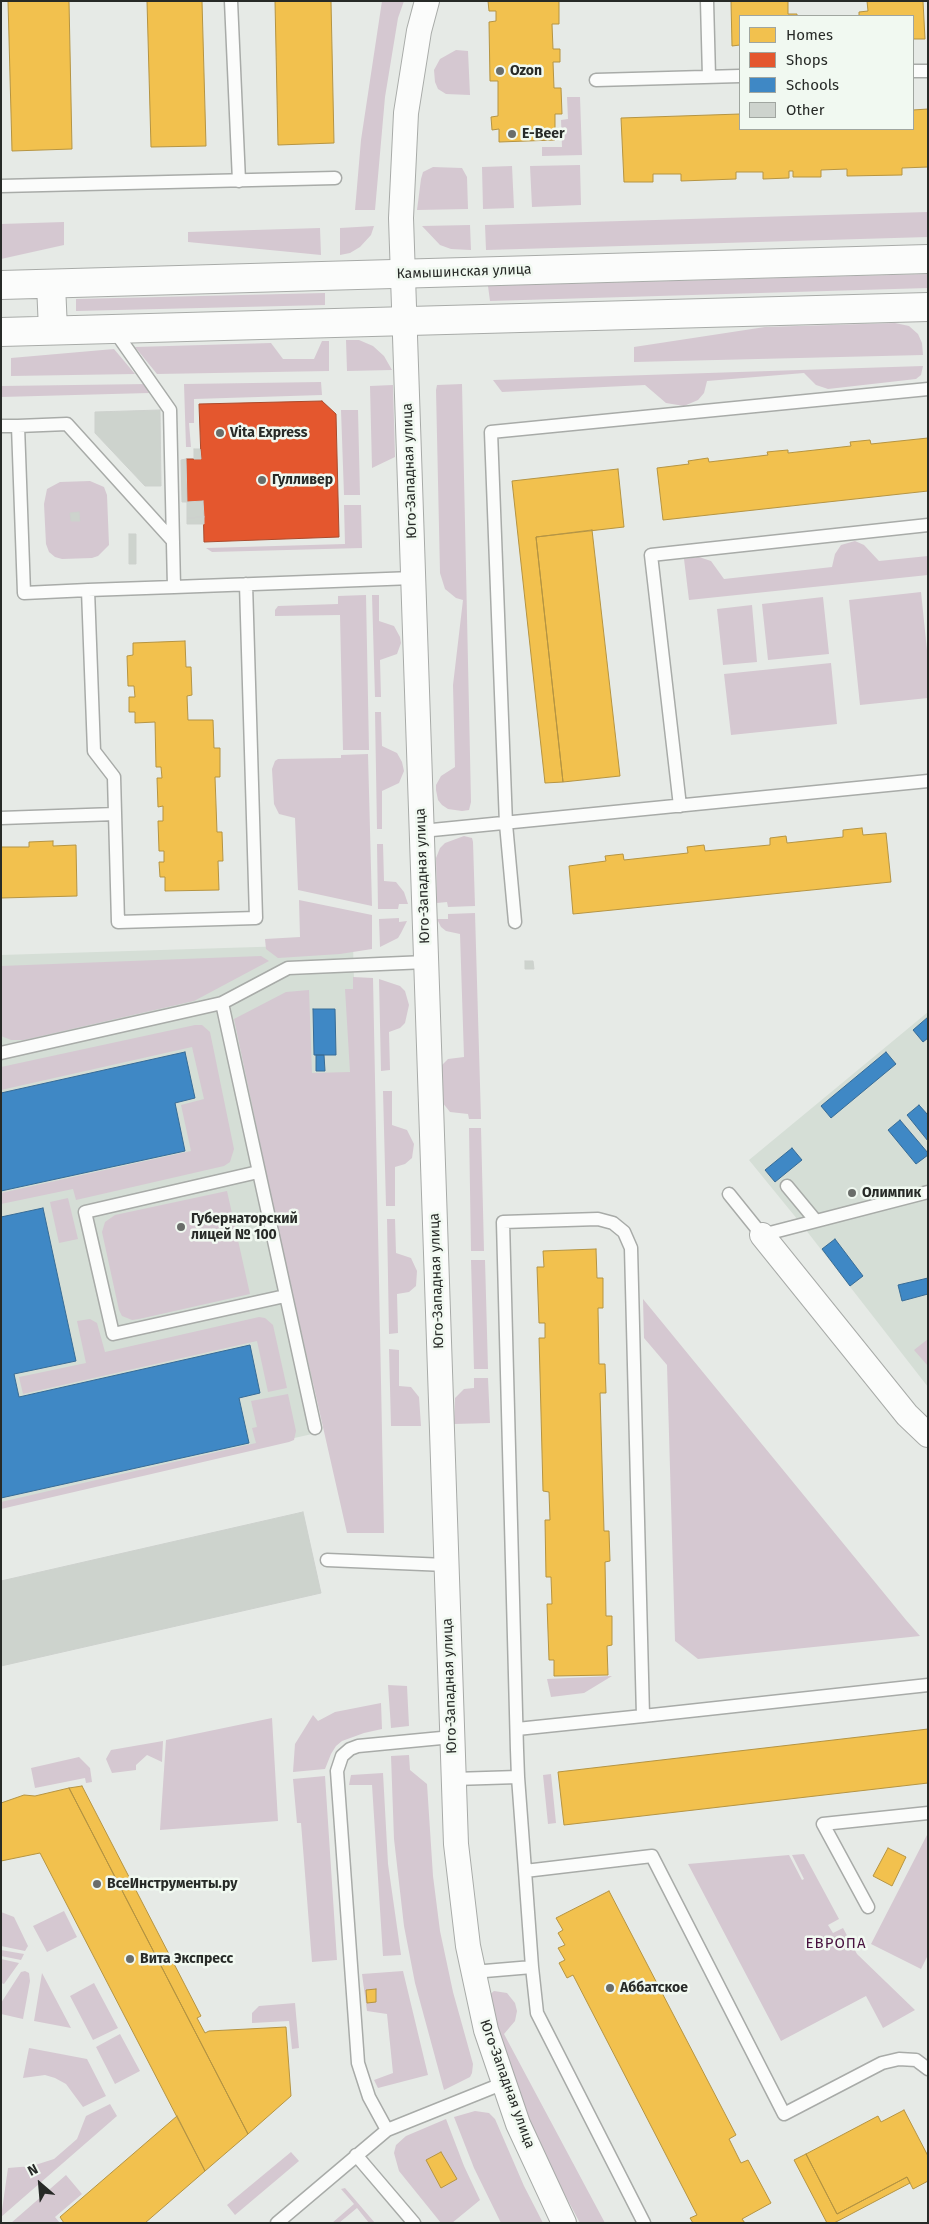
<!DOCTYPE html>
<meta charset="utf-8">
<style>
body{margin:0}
#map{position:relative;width:929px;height:2224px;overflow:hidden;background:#e6eae6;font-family:"Fira Sans",sans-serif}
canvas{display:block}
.frame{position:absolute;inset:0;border:2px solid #272a27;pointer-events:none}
.legend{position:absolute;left:739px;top:15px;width:175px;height:115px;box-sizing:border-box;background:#f1f9f1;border:1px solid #a0a6a0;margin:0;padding:6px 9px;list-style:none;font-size:15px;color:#272a27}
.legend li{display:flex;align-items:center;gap:10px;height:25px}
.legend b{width:25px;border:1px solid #a0a6a0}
.north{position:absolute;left:15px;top:2159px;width:50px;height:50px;-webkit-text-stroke:4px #f1f9f1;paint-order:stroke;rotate:333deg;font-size:14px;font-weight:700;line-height:20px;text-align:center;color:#272a27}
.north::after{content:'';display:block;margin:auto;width:18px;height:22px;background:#272a27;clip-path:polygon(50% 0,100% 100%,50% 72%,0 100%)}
</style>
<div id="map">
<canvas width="929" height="2224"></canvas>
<div class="frame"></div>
<ul class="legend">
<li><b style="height:14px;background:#f2c14e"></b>Homes</li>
<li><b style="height:14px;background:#e4572e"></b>Shops</li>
<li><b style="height:14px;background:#3f88c5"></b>Schools</li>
<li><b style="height:14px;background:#cdd3cd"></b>Other</li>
</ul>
<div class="north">N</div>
</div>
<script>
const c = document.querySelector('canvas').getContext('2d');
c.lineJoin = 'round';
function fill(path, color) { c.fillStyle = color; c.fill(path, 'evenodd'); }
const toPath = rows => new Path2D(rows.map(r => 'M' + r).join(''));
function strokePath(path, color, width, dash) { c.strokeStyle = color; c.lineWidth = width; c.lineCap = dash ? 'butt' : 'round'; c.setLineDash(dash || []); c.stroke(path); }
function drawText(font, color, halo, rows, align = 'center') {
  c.font = font + ' "Fira Sans",sans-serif'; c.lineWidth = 5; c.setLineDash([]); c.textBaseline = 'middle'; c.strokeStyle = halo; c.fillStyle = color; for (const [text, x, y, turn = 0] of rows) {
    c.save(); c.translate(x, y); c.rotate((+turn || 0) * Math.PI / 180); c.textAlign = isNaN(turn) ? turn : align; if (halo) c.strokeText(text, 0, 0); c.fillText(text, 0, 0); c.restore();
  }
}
fill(toPath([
 [353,944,365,1373,310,1382,321,1432,1,1504,1,955],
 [928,1012,928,1387,802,1225,749,1160]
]), '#d5ded6');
fill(toPath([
 [382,1,404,1,398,18,385,97,375,210,355,210,361,140],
 [456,50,468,51,470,95,446,94,438,89,435,82,434,70,440,59],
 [567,97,580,97,582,155,542,156,542,147,562,147,561,120,568,119],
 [580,165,581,205,532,207,530,166],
 [512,166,514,208,483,209,482,167],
 [433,167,462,168,467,177,468,209,417,210,421,179,423,172],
 [928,212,928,237,486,250,485,225],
 [64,222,64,245,1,259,1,224],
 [470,225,471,250,451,249,440,245,422,226],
 [374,226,371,235,360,247,350,253,340,255,340,228],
 [320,228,321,255,188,242,188,232],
 [928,274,928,288,490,301,488,286],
 [325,293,325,305,76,311,76,299],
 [895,323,909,326,918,334,922,343,923,355,634,362,634,347,765,327],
 [346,340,359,340,373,346,384,356,392,370,347,371],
 [322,341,329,341,329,371,157,374,135,347,271,343,283,359,314,359],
 [114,349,135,374,11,376,11,358],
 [923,366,921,375,916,379,828,389,816,385,804,373,707,381,704,393,698,400,684,406,666,403,645,385,502,392,493,380],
 [321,382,322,395,194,399,194,423,189,423,191,447,186,447,184,384],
 [148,384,149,393,1,397,1,386],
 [462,384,471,802,469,810,462,811,448,809,442,805,438,800,436,790,436,785,441,776,455,767,453,685,463,600,456,598,445,589,440,573,436,390,437,385],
 [393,385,395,457,372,468,370,386],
 [341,410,358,410,360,495,344,495],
 [90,481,104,487,107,495,109,545,98,556,92,558,62,559,55,557,49,552,46,544,44,504,47,489,60,482],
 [344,505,361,505,362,548,212,552,206,548,345,544],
 [855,541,864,545,879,561,928,556,928,575,689,600,684,559,699,557,711,561,724,579,832,567,835,554,841,545],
 [921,592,928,660,928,698,860,705,849,600],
 [366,595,369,750,343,750,340,615,275,616,275,610,278,606,338,604,338,596],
 [372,595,379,595,379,621,394,626,400,637,401,643,397,654,380,660,381,697,375,697],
 [823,597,829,654,768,660,762,604],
 [752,605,757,662,723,665,717,609],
 [831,663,837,724,731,735,724,674],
 [375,712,381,712,382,746,397,753,402,762,404,771,399,783,382,791,382,829,377,829],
 [368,754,372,906,298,890,295,818,279,814,274,804,272,769,275,761,278,759,341,758,341,755],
 [464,836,472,838,473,842,475,906,448,907,447,902,437,903,436,858,440,848,445,843],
 [377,844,383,844,384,881,396,882,404,892,408,904,399,904,398,909,378,909],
 [299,900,372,915,372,949,340,954,278,958,266,949,265,939,300,937],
 [475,913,481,1119,469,1119,468,1114,450,1112,442,1102,440,1068,442,1065,448,1059,464,1057,460,934,446,931,441,927,437,919,448,919,448,914],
 [399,918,399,922,407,921,401,933,398,938,380,947,379,919],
 [261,956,269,961,194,1001,24,1040,11,1040,1,1036,1,966],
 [353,977,373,978,384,1533,347,1533,279,1233,234,1019,286,992,309,990,312,1073,350,1072,345,989,353,989],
 [379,979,400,986,405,991,409,1005,405,1023,400,1028,389,1032,390,1070,381,1071],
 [195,1025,202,1025,210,1032,234,1149,230,1162,224,1166,76,1200,73,1189,1,1204,1,1193,191,1151,181,1105,204,1099,192,1047,1,1090,1,1067],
 [383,1091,392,1091,392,1125,407,1130,414,1144,412,1158,405,1164,395,1167,395,1206,386,1206],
 [469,1128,481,1128,484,1251,471,1251],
 [227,1191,250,1294,139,1319,132,1320,122,1316,119,1310,102,1232,105,1222,115,1215],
 [68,1198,78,1239,59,1243,50,1202],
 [387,1219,395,1219,396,1253,411,1258,417,1271,416,1286,409,1292,397,1294,398,1333,389,1334],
 [471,1260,485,1260,488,1369,474,1369],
 [643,1299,906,1620,920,1636,698,1659,675,1641,667,1365,644,1338],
 [259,1317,265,1318,273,1325,287,1388,268,1392,257,1341,23,1394,19,1377,86,1363,77,1321,90,1319,97,1323,105,1352],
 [928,1339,928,1366,914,1350],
 [389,1349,399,1350,399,1386,411,1387,419,1397,421,1426,391,1426],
 [474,1378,488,1378,490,1423,454,1424,455,1398,464,1389,474,1388],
 [288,1394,296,1431,294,1440,289,1442,1,1509,1,1502,256,1443,252,1428,257,1427,251,1401],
 [612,1676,584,1693,551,1697,547,1679],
 [388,1685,407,1686,409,1726,391,1728],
 [381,1703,382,1729,364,1733,342,1741,336,1746,331,1754,325,1769,293,1772,295,1744,313,1715,318,1721,335,1712],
 [272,1718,278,1821,160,1830,166,1740],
 [163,1741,162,1762,147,1755,136,1765,136,1770,112,1773,106,1759,111,1750],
 [409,1755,410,1770,427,1784,433,1876,440,1931,453,1992,473,2064,472,2073,470,2077,444,2090,415,1983,404,1926,394,1839,391,1756],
 [79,1757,90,1768,92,1782,86,1783,85,1778,35,1788,31,1768],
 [383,1773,388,1864,401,1955,383,1956,372,1785,349,1785,351,1775],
 [551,1774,556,1823,548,1824,543,1775],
 [325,1776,337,1960,312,1962,301,1823,297,1823,293,1779],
 [928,1833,928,1955,921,1969,871,1944],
 [804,1854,839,1919,828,1925,833,1933,843,1928,857,1954,915,2010,883,2028,866,1996,781,2041,688,1864,789,1855,802,1880,804,1879,792,1855],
 [64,1911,77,1937,47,1952,33,1926],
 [1,1912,14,1917,28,1946,25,1951,1,1946],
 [1,1950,24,1954,21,1960,1,1956],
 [1,1959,19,1963,4,1984,1,1983],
 [25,1971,29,1973,30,1981,23,2019,1,2014,1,2003,21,1972],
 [403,1971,428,2075,378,2088,374,2080,393,2073,387,2014,367,2011,362,1974],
 [42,1973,71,2028,34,2021],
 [94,1983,118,2028,93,2040,70,1996],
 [494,1991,507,1993,515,2003,517,2011,515,2021,504,2034,605,2223,580,2223,536,2141,511,2079,489,1995],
 [295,2003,299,2048,292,2049,289,2021,252,2023,252,2013,259,2006],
 [120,2034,140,2071,115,2084,96,2047],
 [29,2048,87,2059,106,2096,83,2107,66,2084,55,2078,45,2075,23,2078],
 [110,2104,117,2116,1,2217,8,2168,32,2166,54,2159,77,2139,86,2116],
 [475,2111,489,2113,495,2119,524,2186,543,2223,501,2223,474,2168,454,2117],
 [446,2119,464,2166,480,2200,452,2223,441,2223,399,2171,394,2153,396,2145,406,2136],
 [291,2152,299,2161,235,2215,227,2205],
 [66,2175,82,2194,55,2217,60,2223,11,2223],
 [345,2188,375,2223,369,2223,357,2208,339,2223,332,2223,354,2204,341,2189]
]), '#d5c8d1');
const homes = toPath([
 [8,1,69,1,72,149,12,151,8,1],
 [147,1,202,1,206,146,151,147,147,1],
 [275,1,331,1,334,143,278,145,275,1],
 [488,1,559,1,559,24,552,24,553,49,560,49,560,62,553,62,554,88,561,88,562,114,555,114,555,140,499,142,499,129,492,130,491,117,498,116,498,81,490,81,489,22,496,21,496,11,489,11,488,1],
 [731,1,788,1,788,14,797,14,797,16,740,16,740,45,732,46,731,1],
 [867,1,923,1,925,39,913,39,913,16,859,16,859,12,868,11,867,1],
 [928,109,928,167,902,168,902,175,847,176,847,169,821,170,821,177,793,177,793,171,789,171,789,178,763,179,763,172,736,172,736,179,681,181,681,174,653,174,653,182,624,182,621,118,740,114,740,129,913,129,913,110,928,109],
 [928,438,928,491,663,520,657,468,689,464,688,461,708,458,709,462,768,455,767,452,777,451,788,450,788,453,851,446,850,442,870,440,871,444,928,438],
 [618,469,624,527,536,537,563,782,545,783,512,481,618,469],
 [592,530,620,776,563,782,536,537,592,530],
 [185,641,186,667,191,667,192,695,187,696,188,720,213,720,214,748,220,748,220,777,215,777,217,832,222,832,223,861,218,861,219,890,165,891,165,877,160,877,159,862,164,862,164,851,159,851,158,821,163,821,163,806,158,807,157,778,162,778,161,767,156,767,155,722,135,723,135,712,129,712,129,697,135,697,134,686,128,686,127,656,133,655,133,643,185,641],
 [862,828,863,835,886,833,891,882,573,914,569,866,606,861,605,856,623,854,624,860,688,853,687,847,704,845,705,851,770,845,770,838,786,836,787,843,843,837,843,830,862,828],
 [53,841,53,846,76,845,77,896,1,898,1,847,29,847,29,842,53,841],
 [596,1249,597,1278,603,1278,603,1308,598,1308,599,1364,605,1364,606,1393,600,1393,604,1531,609,1531,610,1561,605,1562,606,1616,612,1616,612,1645,607,1646,608,1675,554,1676,554,1660,549,1660,547,1604,552,1604,551,1577,546,1577,545,1520,550,1520,549,1492,543,1491,540,1375,539,1338,545,1338,545,1323,539,1323,537,1267,544,1267,543,1251,596,1249],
 [928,1729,928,1783,564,1825,558,1772,928,1729],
 [82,1786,201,2016,197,2018,205,2033,209,2031,286,2027,291,2096,248,2134,69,1788,82,1786],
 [69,1788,248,2134,205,2171,40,1853,1,1861,1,1803,24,1795,35,1796,69,1788],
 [888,1848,906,1857,892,1886,873,1876,888,1848],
 [609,1891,736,2135,729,2139,741,2163,748,2160,771,2203,742,2219,745,2223,693,2223,690,2218,697,2215,573,1975,567,1978,559,1963,565,1960,558,1948,565,1945,558,1933,563,1930,556,1918,609,1891],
 [376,1989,376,2002,367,2003,366,1990,376,1989],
 [904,2110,928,2156,928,2181,913,2189,907,2177,837,2214,806,2154,878,2116,881,2122,904,2110],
 [177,2116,205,2171,145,2223,64,2223,60,2217,177,2116],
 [441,2152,457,2179,441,2188,426,2160,441,2152],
 [806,2154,837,2214,907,2177,910,2183,834,2223,827,2223,794,2160,806,2154]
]);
fill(homes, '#f2c14e');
strokePath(homes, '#b59442', 1);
const shops = toPath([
 [322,401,336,414,339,537,204,542,203,501,187,502,186,459,201,459,199,404,322,401]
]);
fill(shops, '#e4572e');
strokePath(shops, '#ab4a2c', 1);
const schools = toPath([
 [313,1009,335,1009,336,1055,314,1055,313,1009],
 [928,1017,928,1038,923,1042,913,1030,928,1017],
 [185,1052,195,1098,175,1103,185,1151,1,1191,1,1093,185,1052],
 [886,1052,896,1064,831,1118,821,1106,886,1052],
 [316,1055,324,1055,325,1071,316,1071,316,1055],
 [919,1105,928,1115,928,1141,907,1115,919,1105],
 [900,1120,928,1153,928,1155,916,1164,888,1130,900,1120],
 [792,1148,802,1160,775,1182,765,1170,792,1148],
 [43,1208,76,1361,14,1374,19,1397,250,1345,260,1393,239,1398,249,1443,1,1498,1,1217,43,1208],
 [835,1239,863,1276,850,1286,822,1249,835,1239],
 [928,1278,928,1294,902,1301,898,1285,928,1278]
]);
fill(schools, '#3f88c5');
strokePath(schools, '#386c96', 1);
const building = toPath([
 [160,410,161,486,145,486,95,433,95,412,160,410],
 [194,449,200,449,201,459,194,459,194,449],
 [186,459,187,502,182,502,181,460,186,459],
 [203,501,204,517,187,518,187,502,203,501],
 [79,512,80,521,71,521,70,513,79,512],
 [204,517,204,524,187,524,187,518,204,517],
 [129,534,136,534,136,564,129,564,129,534],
 [525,961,533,961,534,969,525,969,525,961],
 [303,1512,321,1593,1,1666,1,1581,303,1512]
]);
fill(building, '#cdd3cd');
strokePath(building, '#cdd1cd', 1);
const lane = toPath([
 [231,1,239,181],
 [707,1,709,77],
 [913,71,928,71],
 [596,80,740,76],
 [1,186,335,178],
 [114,330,170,410,174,587,413,578],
 [1,426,18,426,24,593,88,590],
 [18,426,67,424,173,541],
 [174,587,88,590,94,751,114,777,118,922,256,918,246,584],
 [680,806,651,555,928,525],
 [1,818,115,814],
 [422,831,928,781],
 [515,922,506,824,491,432,928,389],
 [222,1003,288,968,426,962],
 [1,1053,222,1003,315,1428],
 [258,1172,85,1212,113,1334,285,1296],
 [787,1186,816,1221],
 [729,1194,762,1235,928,1192],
 [327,1560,446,1565],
 [643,1716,928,1685],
 [518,1777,525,1871,652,1856,784,2114,882,2063,899,2059,916,2060,928,2069],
 [454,1779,518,1777,517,1750,503,1222,598,1219,613,1223,624,1232,631,1248,643,1716,517,1729],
 [525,1871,532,1967],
 [868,1907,823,1824,928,1813],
 [473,1972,532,1967,537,2013,644,2223],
 [387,2130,369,2097,358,2063,337,1771,342,1756,350,1749,358,1746,452,1737],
 [356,2155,414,2223],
 [277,2223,387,2130,504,2083]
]);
const street = toPath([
 [427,1,419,31,406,113,401,218,456,1844,468,1946,486,2030,518,2124,564,2223],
 [762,1235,907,1415,928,1435]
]);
const secondary = toPath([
 [51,284,53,330],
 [1,285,928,259],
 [1,332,928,307]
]);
strokePath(lane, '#a8aba8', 15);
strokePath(street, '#a8aba8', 26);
strokePath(secondary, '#a8aba8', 30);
strokePath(lane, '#fbfcfb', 12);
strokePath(street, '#fbfcfb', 24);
strokePath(secondary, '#fbfcfb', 28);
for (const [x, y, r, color] of [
 [500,71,5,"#6a6d6a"],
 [512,134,5,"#6a6d6a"],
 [220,433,5,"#6a6d6a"],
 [262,480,5,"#6a6d6a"],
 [852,1193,5,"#6a6d6a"],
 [181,1227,5,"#6a6d6a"],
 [97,1884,5,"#6a6d6a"],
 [130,1959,5,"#6a6d6a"],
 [610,1988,5,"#6a6d6a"]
]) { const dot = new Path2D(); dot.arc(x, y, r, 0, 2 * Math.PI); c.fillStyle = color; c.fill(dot); strokePath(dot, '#f1f9f1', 2); }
drawText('bold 14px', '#272a27', '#f1f9f1', [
 ["Ozon",510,71],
 ["E-Beer",522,134],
 ["Vita Express",230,433],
 ["Гулливер",272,480],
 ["Олимпик",862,1193],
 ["Губернаторский",191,1219],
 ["лицей № 100",191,1235],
 ["ВсеИнструменты.ру",107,1884],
 ["Вита Экспресс",140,1959],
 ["Аббатское",620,1988]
], 'left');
drawText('14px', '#272a27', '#f1f9f1', [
 ["Камышинская улица",464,272,-2],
 ["Юго-Западная улица",410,471,-92],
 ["Юго-Западная улица",423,876,-92],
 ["Юго-Западная улица",437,1281,-92],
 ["Юго-Западная улица",450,1686,-92],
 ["Юго-Западная улица",507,2084,70]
]);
c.letterSpacing = '1px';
drawText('15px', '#48123f', '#f1f9f1', [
 ["ЕВРОПА",836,1944]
]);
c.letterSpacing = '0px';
</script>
